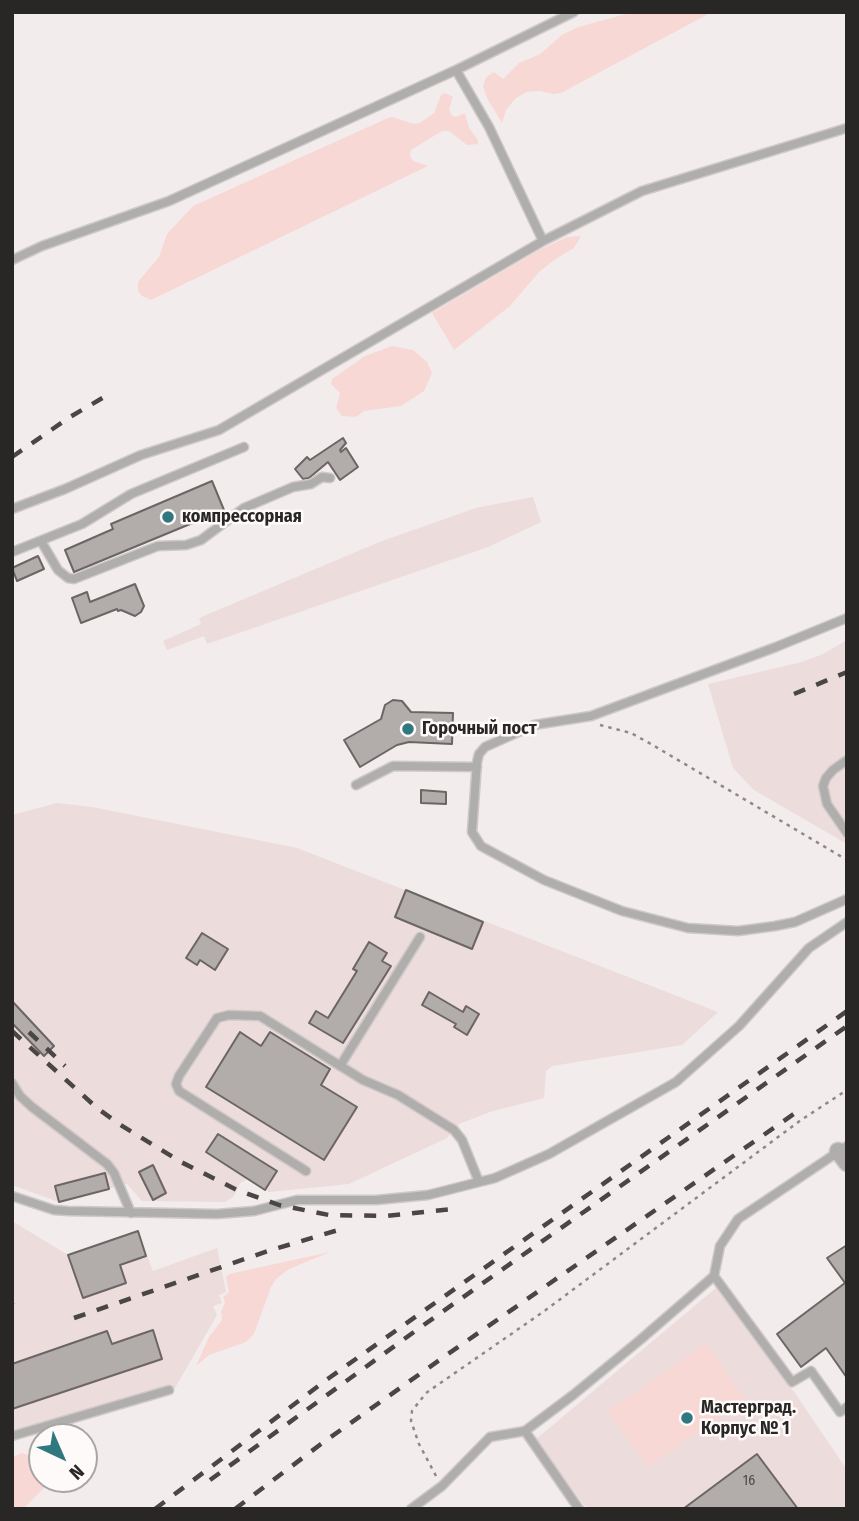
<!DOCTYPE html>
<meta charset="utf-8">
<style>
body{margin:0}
#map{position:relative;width:859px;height:1521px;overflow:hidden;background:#f3ecec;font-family:"Fira Sans Condensed",sans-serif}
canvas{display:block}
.frame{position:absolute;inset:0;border:14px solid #292626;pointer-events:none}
.north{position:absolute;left:28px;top:1423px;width:70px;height:70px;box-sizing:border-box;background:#fefafa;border:2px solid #a9a5a5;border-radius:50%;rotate:136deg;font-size:19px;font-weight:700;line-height:28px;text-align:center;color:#292626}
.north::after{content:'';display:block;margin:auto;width:24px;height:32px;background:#30787f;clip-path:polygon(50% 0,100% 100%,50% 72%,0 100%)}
</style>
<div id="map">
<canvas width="859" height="1521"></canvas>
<div class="frame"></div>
<div class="north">N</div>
</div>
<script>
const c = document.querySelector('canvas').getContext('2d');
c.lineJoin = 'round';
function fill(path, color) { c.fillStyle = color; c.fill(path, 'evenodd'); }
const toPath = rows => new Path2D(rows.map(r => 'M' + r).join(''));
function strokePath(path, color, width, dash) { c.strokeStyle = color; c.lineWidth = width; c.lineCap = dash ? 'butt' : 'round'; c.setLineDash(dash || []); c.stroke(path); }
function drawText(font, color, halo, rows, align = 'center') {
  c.font = font + ' "Fira Sans Condensed",sans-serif'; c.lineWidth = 5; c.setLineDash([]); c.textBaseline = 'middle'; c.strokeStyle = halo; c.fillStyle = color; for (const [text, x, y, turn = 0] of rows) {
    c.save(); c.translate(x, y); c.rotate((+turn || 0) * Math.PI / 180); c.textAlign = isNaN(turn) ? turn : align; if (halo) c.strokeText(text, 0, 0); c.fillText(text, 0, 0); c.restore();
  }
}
fill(toPath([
 [533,497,541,522,488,547,207,644,204,636,167,650,163,641,201,624,199,618,382,541,476,508],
 [847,640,847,844,754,790,733,768,708,684,802,662,823,654],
 [57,803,92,807,297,848,718,1012,682,1045,552,1066,546,1071,544,1098,490,1112,459,1124,447,1138,349,1184,269,1192,248,1179,240,1183,234,1196,225,1202,142,1201,127,1184,59,1202,12,1185,12,815],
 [12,1221,68,1255,138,1231,153,1271,217,1248,226,1292,219,1295,222,1303,213,1306,217,1315,171,1395,12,1440],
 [716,1288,797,1396,847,1470,847,1509,587,1509,535,1440]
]), '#ecdcdb');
fill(toPath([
 [633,12,712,12,561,93,553,94,540,91,527,92,516,98,506,110,502,123,487,98,483,86,486,77,494,72,503,79,519,63,540,54,562,35,578,27],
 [445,93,453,97,449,109,452,116,456,117,465,113,469,128,478,140,478,144,467,145,449,131,442,131,411,150,410,156,413,161,428,166,151,300,142,296,138,291,138,282,159,257,167,234,193,206,388,118,392,117,414,124,420,123,434,113,441,95],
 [581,236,574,248,554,260,539,272,510,306,454,350,432,313,541,249,567,237],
 [392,346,413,350,427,362,432,373,424,391,401,406,364,411,356,417,342,416,336,408,340,393,331,384,332,379,365,356],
 [330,1252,289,1269,276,1279,271,1287,254,1334,246,1342,209,1355,196,1366,209,1337,222,1320,221,1311,225,1303,223,1297,229,1292,226,1277,229,1274],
 [706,1343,745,1399,648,1467,608,1411],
 [22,1453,42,1460,42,1479,53,1479,23,1509,12,1509,12,1457]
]), '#f8d8d5');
const building = toPath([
 [343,438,346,443,340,450,341,452,346,448,358,467,340,480,328,462,309,478,303,479,295,469,307,457,310,460,343,438],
 [212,481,224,510,74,572,65,550,113,529,111,524,212,481],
 [38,556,44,569,17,581,12,568,38,556],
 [135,584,144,606,141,612,135,616,121,610,118,611,117,609,81,623,72,598,87,592,90,602,135,584],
 [393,700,402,701,411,712,453,713,452,744,409,742,397,745,360,767,344,740,381,719,385,705,393,700],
 [421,790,446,792,446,804,421,803,421,790],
 [406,890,483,922,472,949,395,917,406,890],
 [202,933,228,949,215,970,200,960,197,965,186,958,202,933],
 [369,942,387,953,382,961,391,966,343,1043,309,1023,316,1011,328,1018,357,971,353,969,369,942],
 [429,992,463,1012,466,1006,479,1014,467,1035,454,1027,456,1024,422,1005,429,992],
 [12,1001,54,1046,44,1056,12,1023,12,1001],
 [240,1032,261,1046,270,1032,330,1069,321,1085,357,1107,324,1160,206,1087,240,1032],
 [218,1134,277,1171,265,1190,206,1152,218,1134],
 [153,1165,166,1193,153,1200,139,1172,153,1165],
 [105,1173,109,1189,59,1202,55,1186,105,1173],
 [138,1231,146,1256,120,1265,126,1283,83,1298,68,1255,138,1231],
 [847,1245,847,1378,826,1348,801,1367,777,1334,845,1283,827,1258,847,1245],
 [153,1330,162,1359,12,1409,12,1364,107,1331,112,1344,153,1330],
 [757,1454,798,1509,683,1509,757,1454]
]);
fill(building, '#b2acab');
strokePath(building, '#6b6565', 2);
const lane = toPath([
 [456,70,489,127,543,241],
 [12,260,42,246,169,201,456,70,574,12],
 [12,509,65,489,141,455,219,430,543,241,642,191,847,128],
 [41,541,58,570,68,578,74,579,158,546,186,545,201,540,244,508,293,487,311,484,322,477,330,478],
 [12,552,82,524,131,494,244,447],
 [847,618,776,647,591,716,534,725,485,747,479,754,477,762,472,832,481,846,490,851,544,880,622,911,688,928,738,931,775,926,795,922,847,899],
 [847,760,833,770,826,778,823,786,827,804,847,833],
 [356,785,393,766,477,767],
 [340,1066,420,937],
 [12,1083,20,1096,32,1107,107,1164,114,1173,131,1213],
 [306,1171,179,1091,176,1084,179,1076,217,1018,229,1015,260,1016,363,1080,398,1095,454,1130,462,1140,479,1182],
 [12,1196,54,1210,68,1211,217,1214,254,1211,297,1200,376,1200,428,1195,495,1178,549,1154,676,1082,739,1026,809,948,847,922],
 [714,1276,792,1382,811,1371,840,1412,847,1407],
 [525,1431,579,1509],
 [12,1436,169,1390],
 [411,1509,442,1486,490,1437,525,1431,573,1395,640,1340,714,1276,720,1246,738,1219,847,1146]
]);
const street = toPath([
 [838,1151,847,1163]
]);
strokePath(lane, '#cfc8c8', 11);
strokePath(street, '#cfc8c8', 19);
strokePath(toPath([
 [600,725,631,733,651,744,847,860],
 [436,1476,419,1444,411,1421,412,1411,426,1393,543,1312,801,1120,847,1090]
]), '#8e8989', 2.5, [3.5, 5]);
strokePath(lane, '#b0adad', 8);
strokePath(street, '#b0adad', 16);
strokePath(toPath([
 [12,457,70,417,111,393],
 [794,694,847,672],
 [12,1031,97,1108,119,1124,181,1162,237,1190,279,1205,329,1215,386,1216,453,1209],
 [29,1032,65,1066],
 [12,1303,12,1304],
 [74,1318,268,1251,345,1228],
 [210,1480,418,1329,847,1026],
 [155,1509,329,1378,847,1011],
 [235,1509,321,1444,448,1354,801,1109]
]), '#4a4646', 4.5, [12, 12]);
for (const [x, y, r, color] of [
 [168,517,7,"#30787f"],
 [408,729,7,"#30787f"],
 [687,1418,7,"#30787f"]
]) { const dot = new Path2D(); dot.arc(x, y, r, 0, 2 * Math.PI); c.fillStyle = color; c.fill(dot); strokePath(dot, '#fefafa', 2.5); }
drawText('14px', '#4b4847', null, [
 ["16",749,1481]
]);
drawText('bold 18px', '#292626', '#fefafa', [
 ["компрессорная",182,517],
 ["Горочный пост",422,729],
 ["Мастерград.",701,1408],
 ["Корпус № 1",701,1429]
], 'left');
</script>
